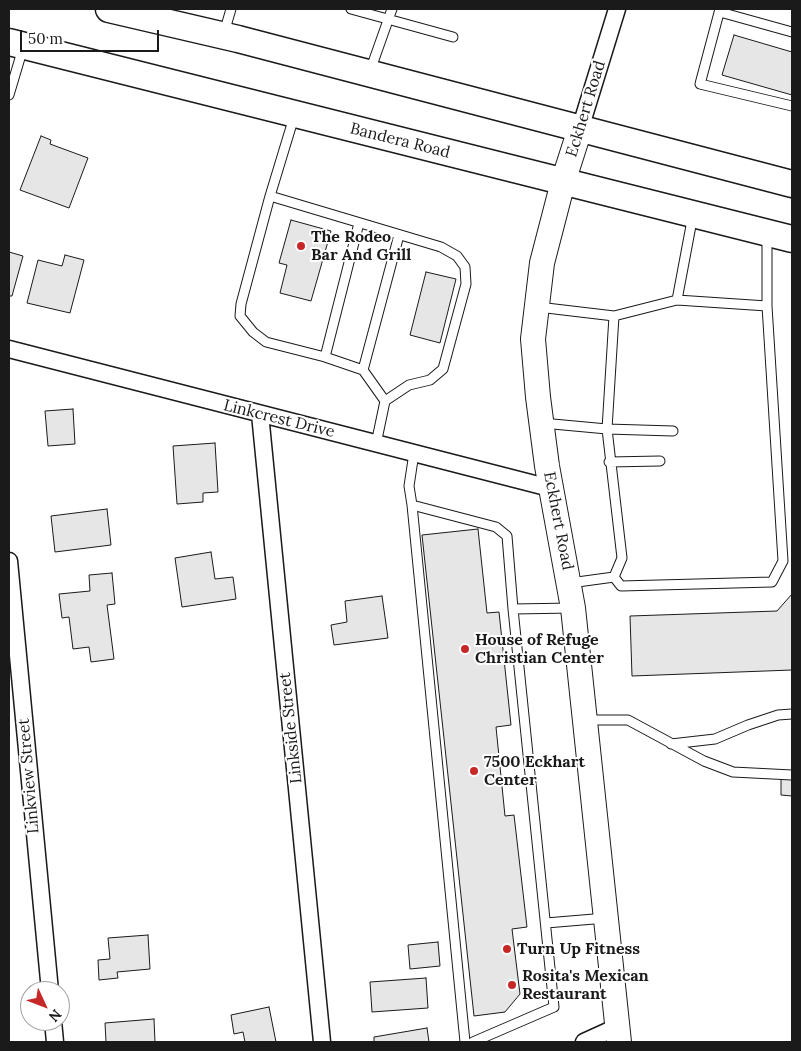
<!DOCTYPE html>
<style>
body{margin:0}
#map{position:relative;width:801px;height:1051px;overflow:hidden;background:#fff;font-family:Lora,serif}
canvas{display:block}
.frame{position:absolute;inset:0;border:10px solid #1a1a1a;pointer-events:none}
.north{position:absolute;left:20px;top:981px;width:50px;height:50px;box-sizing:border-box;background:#fff;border:1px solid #a3a3a3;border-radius:50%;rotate:133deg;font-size:14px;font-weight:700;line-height:20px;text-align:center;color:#1a1a1a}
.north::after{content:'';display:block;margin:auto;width:18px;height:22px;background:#c62828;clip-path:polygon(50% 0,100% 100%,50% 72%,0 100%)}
.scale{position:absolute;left:20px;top:30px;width:139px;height:22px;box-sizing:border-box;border:2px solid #1a1a1a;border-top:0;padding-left:6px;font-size:15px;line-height:18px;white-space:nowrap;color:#1a1a1a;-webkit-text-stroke:4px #fff;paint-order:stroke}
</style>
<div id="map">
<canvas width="801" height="1051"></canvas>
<div class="frame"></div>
<div class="north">N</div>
<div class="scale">50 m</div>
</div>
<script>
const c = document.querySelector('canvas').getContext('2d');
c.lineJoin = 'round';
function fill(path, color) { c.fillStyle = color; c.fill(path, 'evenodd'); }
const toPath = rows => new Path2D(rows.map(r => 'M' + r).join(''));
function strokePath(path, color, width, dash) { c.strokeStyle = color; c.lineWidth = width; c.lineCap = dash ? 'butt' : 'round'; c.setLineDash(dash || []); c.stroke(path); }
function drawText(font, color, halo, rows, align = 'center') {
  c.font = font + ' Lora,serif'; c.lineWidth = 4; c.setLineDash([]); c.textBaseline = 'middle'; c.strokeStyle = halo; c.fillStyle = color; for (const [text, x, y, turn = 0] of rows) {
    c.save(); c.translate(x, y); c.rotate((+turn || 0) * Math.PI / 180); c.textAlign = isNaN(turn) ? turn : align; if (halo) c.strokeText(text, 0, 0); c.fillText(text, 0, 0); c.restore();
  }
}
const building = toPath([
 [734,35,792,52,792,95,722,75,734,35],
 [41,136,51,140,50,144,88,158,69,208,20,190,41,136],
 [291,220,331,231,311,301,280,293,287,265,279,263,291,220],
 [9,252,23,256,12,296,9,296,9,252],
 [65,255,84,260,70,313,27,303,38,260,62,266,65,255],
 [426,272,456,279,440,343,410,335,426,272],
 [73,409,75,444,48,446,45,411,73,409],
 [215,443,218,492,203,493,203,502,177,504,173,446,215,443],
 [107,509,111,545,55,552,51,516,107,509],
 [478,529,487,613,499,612,511,725,496,727,505,816,514,815,527,927,512,929,520,994,505,1012,474,1016,422,535,478,529],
 [211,552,215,579,233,577,236,599,182,607,175,558,211,552],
 [112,573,115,604,107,605,114,659,91,662,89,647,73,649,69,617,62,618,59,594,90,591,89,575,112,573],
 [792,594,792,670,632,676,630,616,777,611,792,594],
 [382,596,388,638,334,645,331,625,347,622,345,601,382,596],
 [781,779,792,779,792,796,781,795,781,779],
 [148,935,150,969,117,972,118,978,99,980,98,960,110,959,108,938,148,935],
 [438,942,440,966,410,969,408,945,438,942],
 [426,978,428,1008,372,1012,370,982,426,978],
 [269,1007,276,1042,245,1042,243,1032,234,1034,231,1015,269,1007],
 [154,1019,155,1042,106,1042,105,1023,154,1019],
 [427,1028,429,1042,374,1042,374,1037,427,1028]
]);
fill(building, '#e6e6e6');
strokePath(building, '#1a1a1a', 1);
const service = toPath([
 [351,9,453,37],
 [720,9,700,84,792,106],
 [720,12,792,32],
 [224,33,231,9],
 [370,71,392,9],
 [9,95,23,48],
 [294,117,270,196,241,304,240,316,253,332,266,342,325,357,363,370,385,401],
 [270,196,441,247,457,256,465,267,466,284,443,369,430,380,409,385,385,401,376,444],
 [693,215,677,300,767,306],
 [538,307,614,316,607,429,542,423],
 [614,316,677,300],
 [325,357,359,223],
 [363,370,399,235],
 [414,453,409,486,412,505,496,527,507,536,513,609,573,608],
 [609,462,660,461],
 [412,505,465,1042],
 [614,577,622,558,607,429,673,431],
 [570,583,614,577,621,586,772,582,783,561,767,306,767,236],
 [585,720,628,720,704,761,733,772,792,775],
 [671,744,715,739,748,725,778,715,792,714],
 [546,923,606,918],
 [473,1042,554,1007,513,609]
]);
const minor = toPath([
 [580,129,617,9],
 [9,349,550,488],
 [260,414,322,1042],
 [9,561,50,991],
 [53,1021,55,1042],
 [584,1042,617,1027]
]);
const secondary = toPath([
 [580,129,563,182,542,263,533,339,538,397,547,466,573,608,619,1042]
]);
const primary = toPath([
 [109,9,238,39,792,184],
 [9,42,792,239]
]);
strokePath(service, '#1a1a1a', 11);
strokePath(minor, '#1a1a1a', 19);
strokePath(secondary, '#1a1a1a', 26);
strokePath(primary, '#1a1a1a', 29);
strokePath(service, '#fff', 9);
strokePath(minor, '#fff', 16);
strokePath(secondary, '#fff', 24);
strokePath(primary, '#fff', 26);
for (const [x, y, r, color] of [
 [301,246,5,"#c62828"],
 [465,649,5,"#c62828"],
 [474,771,5,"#c62828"],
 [507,949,5,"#c62828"],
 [512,985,5,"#c62828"]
]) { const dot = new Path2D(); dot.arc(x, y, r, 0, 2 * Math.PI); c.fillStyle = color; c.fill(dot); strokePath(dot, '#fff', 2); }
drawText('16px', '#1a1a1a', '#fff', [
 ["Eckhert Road",586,109,-73],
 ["Bandera Road",400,141,14],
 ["Linkcrest Drive",279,419,14],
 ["Eckhert Road",558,521,79],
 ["Linkside Street",291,728,-96],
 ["Linkview Street",29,776,-95]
]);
drawText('bold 16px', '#1a1a1a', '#fff', [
 ["The Rodeo",311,237],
 ["Bar And Grill",311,255],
 ["House of Refuge",475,640],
 ["Christian Center",475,658],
 ["7500 Eckhart",484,762],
 ["Center",484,780],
 ["Turn Up Fitness",517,949],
 ["Rosita's Mexican",522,976],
 ["Restaurant",522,994]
], 'left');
</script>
